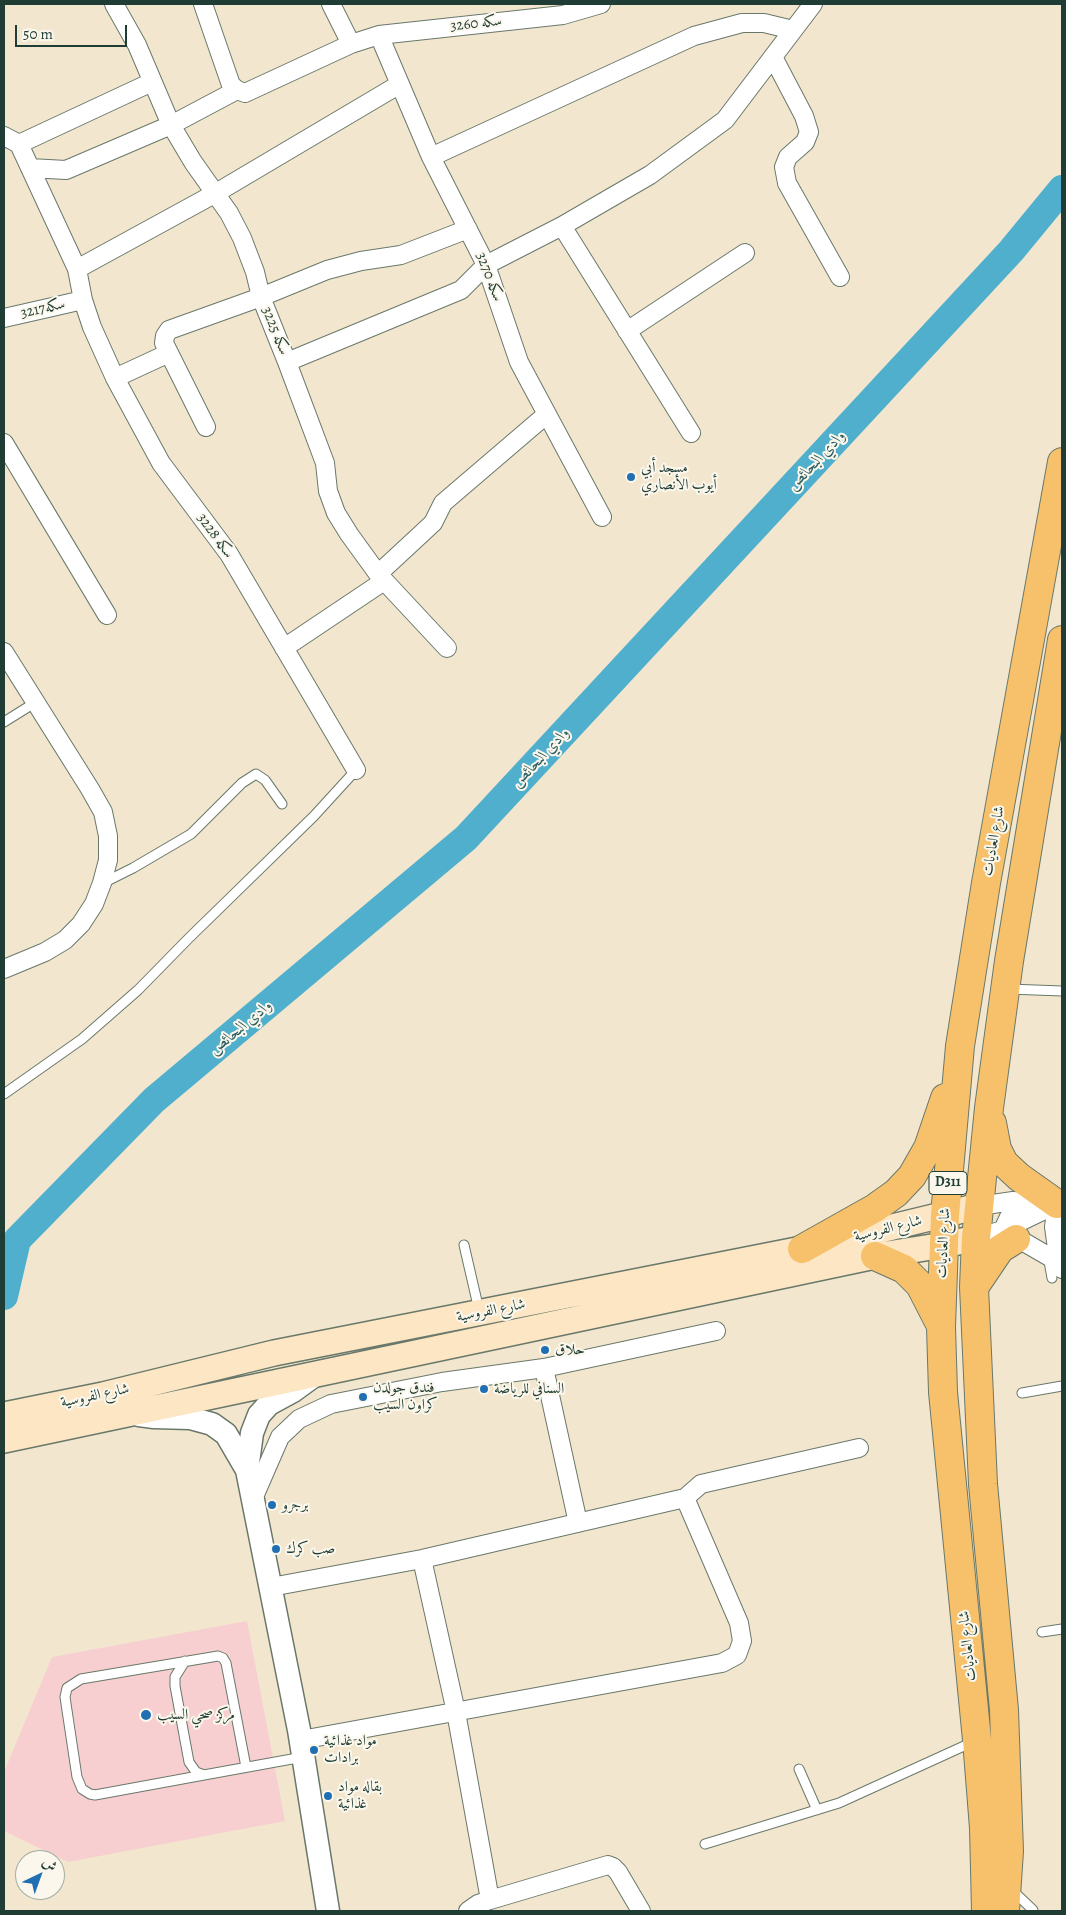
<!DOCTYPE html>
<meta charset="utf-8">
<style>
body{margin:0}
#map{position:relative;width:1066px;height:1915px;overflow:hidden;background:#f2e7ce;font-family:Alegreya,Amiri,serif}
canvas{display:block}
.frame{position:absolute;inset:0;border:5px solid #1f3d34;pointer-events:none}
.north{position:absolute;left:15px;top:1850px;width:50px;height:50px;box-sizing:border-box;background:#fbf7ec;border:1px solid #a3ada2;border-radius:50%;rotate:42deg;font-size:14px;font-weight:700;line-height:20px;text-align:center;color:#1f3d34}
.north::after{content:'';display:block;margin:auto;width:18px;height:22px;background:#1f6fb2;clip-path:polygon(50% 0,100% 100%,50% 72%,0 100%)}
.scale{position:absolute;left:15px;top:25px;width:112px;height:22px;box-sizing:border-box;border:2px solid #1f3d34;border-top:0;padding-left:6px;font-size:15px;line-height:18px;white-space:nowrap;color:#1f3d34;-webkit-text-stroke:4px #fbf7ec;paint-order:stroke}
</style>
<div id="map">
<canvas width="1066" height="1915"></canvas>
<div class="frame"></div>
<div class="north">ش</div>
<div class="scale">50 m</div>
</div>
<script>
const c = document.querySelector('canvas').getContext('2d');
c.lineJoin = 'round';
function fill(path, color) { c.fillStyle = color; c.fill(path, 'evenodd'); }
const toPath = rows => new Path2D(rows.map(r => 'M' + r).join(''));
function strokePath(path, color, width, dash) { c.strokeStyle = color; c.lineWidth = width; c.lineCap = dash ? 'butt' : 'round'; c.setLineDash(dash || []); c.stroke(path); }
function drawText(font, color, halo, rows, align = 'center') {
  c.font = font + ' Alegreya,Amiri,serif'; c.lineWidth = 4; c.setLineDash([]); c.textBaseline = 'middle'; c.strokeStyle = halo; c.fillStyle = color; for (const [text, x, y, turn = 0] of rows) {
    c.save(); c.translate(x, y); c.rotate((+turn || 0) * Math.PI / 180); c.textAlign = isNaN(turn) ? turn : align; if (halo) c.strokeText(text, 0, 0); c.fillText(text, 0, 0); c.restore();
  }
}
fill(toPath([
 [247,1621,285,1821,68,1862,4,1831,4,1772,52,1657]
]), '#f7cfd1');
strokePath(toPath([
 [4,1296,17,1240,154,1100,466,838,1011,251,1062,189]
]), '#4fafcd', 28);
const service = toPath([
 [4,722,36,702],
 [103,883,133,868,191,834,242,783,256,774,265,780,282,804],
 [1008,989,1062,991],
 [4,1094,82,1039,138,990,189,938,314,816,356,770],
 [464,1245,479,1310],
 [1048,1256,1052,1278],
 [1022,1393,1062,1386],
 [1042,1632,1062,1629],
 [185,1661,175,1677,175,1686,189,1762,196,1772,204,1775],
 [246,1767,226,1663,223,1658,218,1656,81,1679,67,1688,65,1697,77,1777,82,1789,90,1794,95,1795,204,1775,303,1757],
 [799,1769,817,1810],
 [705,1844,839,1803,975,1741],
 [1011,1889,1033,1910]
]);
const minor = toPath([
 [114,4,137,45,171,125,193,162,229,213,242,238,255,272,261,297,287,362,325,463,328,491,336,513,349,534,378,574,447,648],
 [203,4,231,85,237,90,245,93,351,44,379,35,563,15,601,4],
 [331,4,351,44],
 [379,35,431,157,486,265,519,362,602,517],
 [773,57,804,116,809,132,805,142,788,157,784,167,787,183,840,277],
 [4,136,19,144,77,269,83,300,92,327,115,378,161,463,229,554,356,770],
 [19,144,152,82],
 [431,157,694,36,742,23,764,23,793,30],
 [30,168,66,170,171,125,237,90],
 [562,226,650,175,725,120,813,4],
 [77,269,216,193,400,84],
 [4,318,83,300],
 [627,331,745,253],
 [287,362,461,290,486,265,562,226,691,433],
 [115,378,169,353],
 [206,427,164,343,165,336,169,330,261,297,327,270,361,261,401,255,468,229],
 [4,443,107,615],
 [378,574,433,523,443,503,547,414],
 [284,648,384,581],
 [4,652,90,789,103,812,108,836,108,860,102,883,94,904,81,924,65,940,45,952,4,969],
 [1024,1202,1009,1217,1003,1230,1048,1256,1059,1263,1062,1269],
 [1057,1204,1054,1227,1059,1263],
 [979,1206,1013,1201,1028,1202],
 [976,1238,1003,1230,1057,1204],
 [544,1368,578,1523],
 [253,1499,280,1437,299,1419,331,1404,442,1382,544,1368,716,1331],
 [422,1559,456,1712,490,1900],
 [271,1587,422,1559,685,1498,701,1484,859,1448],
 [301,1740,722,1663,737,1655,742,1641,739,1623,685,1498],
 [468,1911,478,1904,490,1900,608,1865,613,1867,618,1872,641,1911]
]);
const tertiary = toPath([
 [139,1415,154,1417,190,1418,212,1424,226,1434,247,1470,299,1730,328,1911],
 [247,1470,252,1433,259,1415,269,1404,293,1391,315,1375]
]);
const secondary = toPath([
 [4,1415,103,1395,274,1353,802,1249,979,1206],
 [4,1440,875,1256,944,1245,976,1238]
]);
const primary = toPath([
 [992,1123,997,1149,1004,1163,1019,1177,1057,1204],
 [802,1249,875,1208,896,1193,912,1176,928,1148,945,1098],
 [875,1256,904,1269,920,1285,939,1322],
 [975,1286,1000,1249,1016,1239],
 [986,1911,984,1828,977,1740,943,1392,941,1327,945,1215,960,1046,986,883,1062,462],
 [1005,1911,1009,1851,1004,1710,983,1484,974,1287,976,1238,989,1108,1009,961,1062,640]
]);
strokePath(service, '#69786a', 11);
strokePath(minor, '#69786a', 20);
strokePath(tertiary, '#69786a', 25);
strokePath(secondary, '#69786a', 28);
strokePath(primary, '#69786a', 30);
strokePath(service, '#fff', 9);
strokePath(minor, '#fff', 18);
strokePath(tertiary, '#fff', 22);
strokePath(secondary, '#fce6c4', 25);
strokePath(primary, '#f7c06b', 28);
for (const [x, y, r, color] of [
 [631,477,5,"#1f6fb2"],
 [545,1350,5,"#1f6fb2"],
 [484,1389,5,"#1f6fb2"],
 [363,1397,5,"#1f6fb2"],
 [272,1505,5,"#1f6fb2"],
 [276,1549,5,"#1f6fb2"],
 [146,1715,6,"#1f6fb2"],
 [314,1750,5,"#1f6fb2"],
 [328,1796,5,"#1f6fb2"]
]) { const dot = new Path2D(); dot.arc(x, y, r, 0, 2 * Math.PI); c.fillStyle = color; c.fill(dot); strokePath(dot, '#fbf7ec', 2); }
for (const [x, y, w] of [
 [948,1183,38]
]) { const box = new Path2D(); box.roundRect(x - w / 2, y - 11.5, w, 23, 4); c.fillStyle = '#fbf7ec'; c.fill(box); strokePath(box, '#1f3d34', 1); }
drawText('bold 14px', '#1f3d34', null, [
 ["D311",948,1183]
]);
drawText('15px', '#1f3d34', '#fbf7ec', [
 ["سكه 3260",476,24,-6],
 ["سكه 3270",489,277,69],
 ["سكه3217",43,309,-13],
 ["سكه 3225",275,331,68],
 ["سكه 3228",215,536,54],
 ["شارع العاديات",994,841,-80],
 ["شارع الفروسية",888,1229,-14],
 ["شارع العاديات",944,1243,-87],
 ["شارع الفروسية",491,1311,-11],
 ["شارع الفروسية",95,1396,-12],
 ["شارع العاديات",968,1646,-96]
]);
drawText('15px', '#1f3d34', '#fbf7ec', [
 ["مسجد أبي",641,468],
 ["أيوب الأنصاري",641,485],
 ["حلاق",555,1350],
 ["فندق جولدن",373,1388],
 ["كراون السيب",373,1405],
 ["السنافي للرياضة",494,1389],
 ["برجرو",282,1505],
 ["صب كرك",286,1549],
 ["مركز صحي السيب",157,1715],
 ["مواد غذائية",324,1741],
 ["برادات",324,1758],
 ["بقاله مواد",338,1787],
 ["غذائية",338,1804]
], 'left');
drawText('italic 16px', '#2d5f62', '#fbf7ec', [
 ["وادي البحائص",817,461,-47],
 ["وادي البحائص",541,758,-47],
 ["وادي البحائص",241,1028,-40]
]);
</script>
